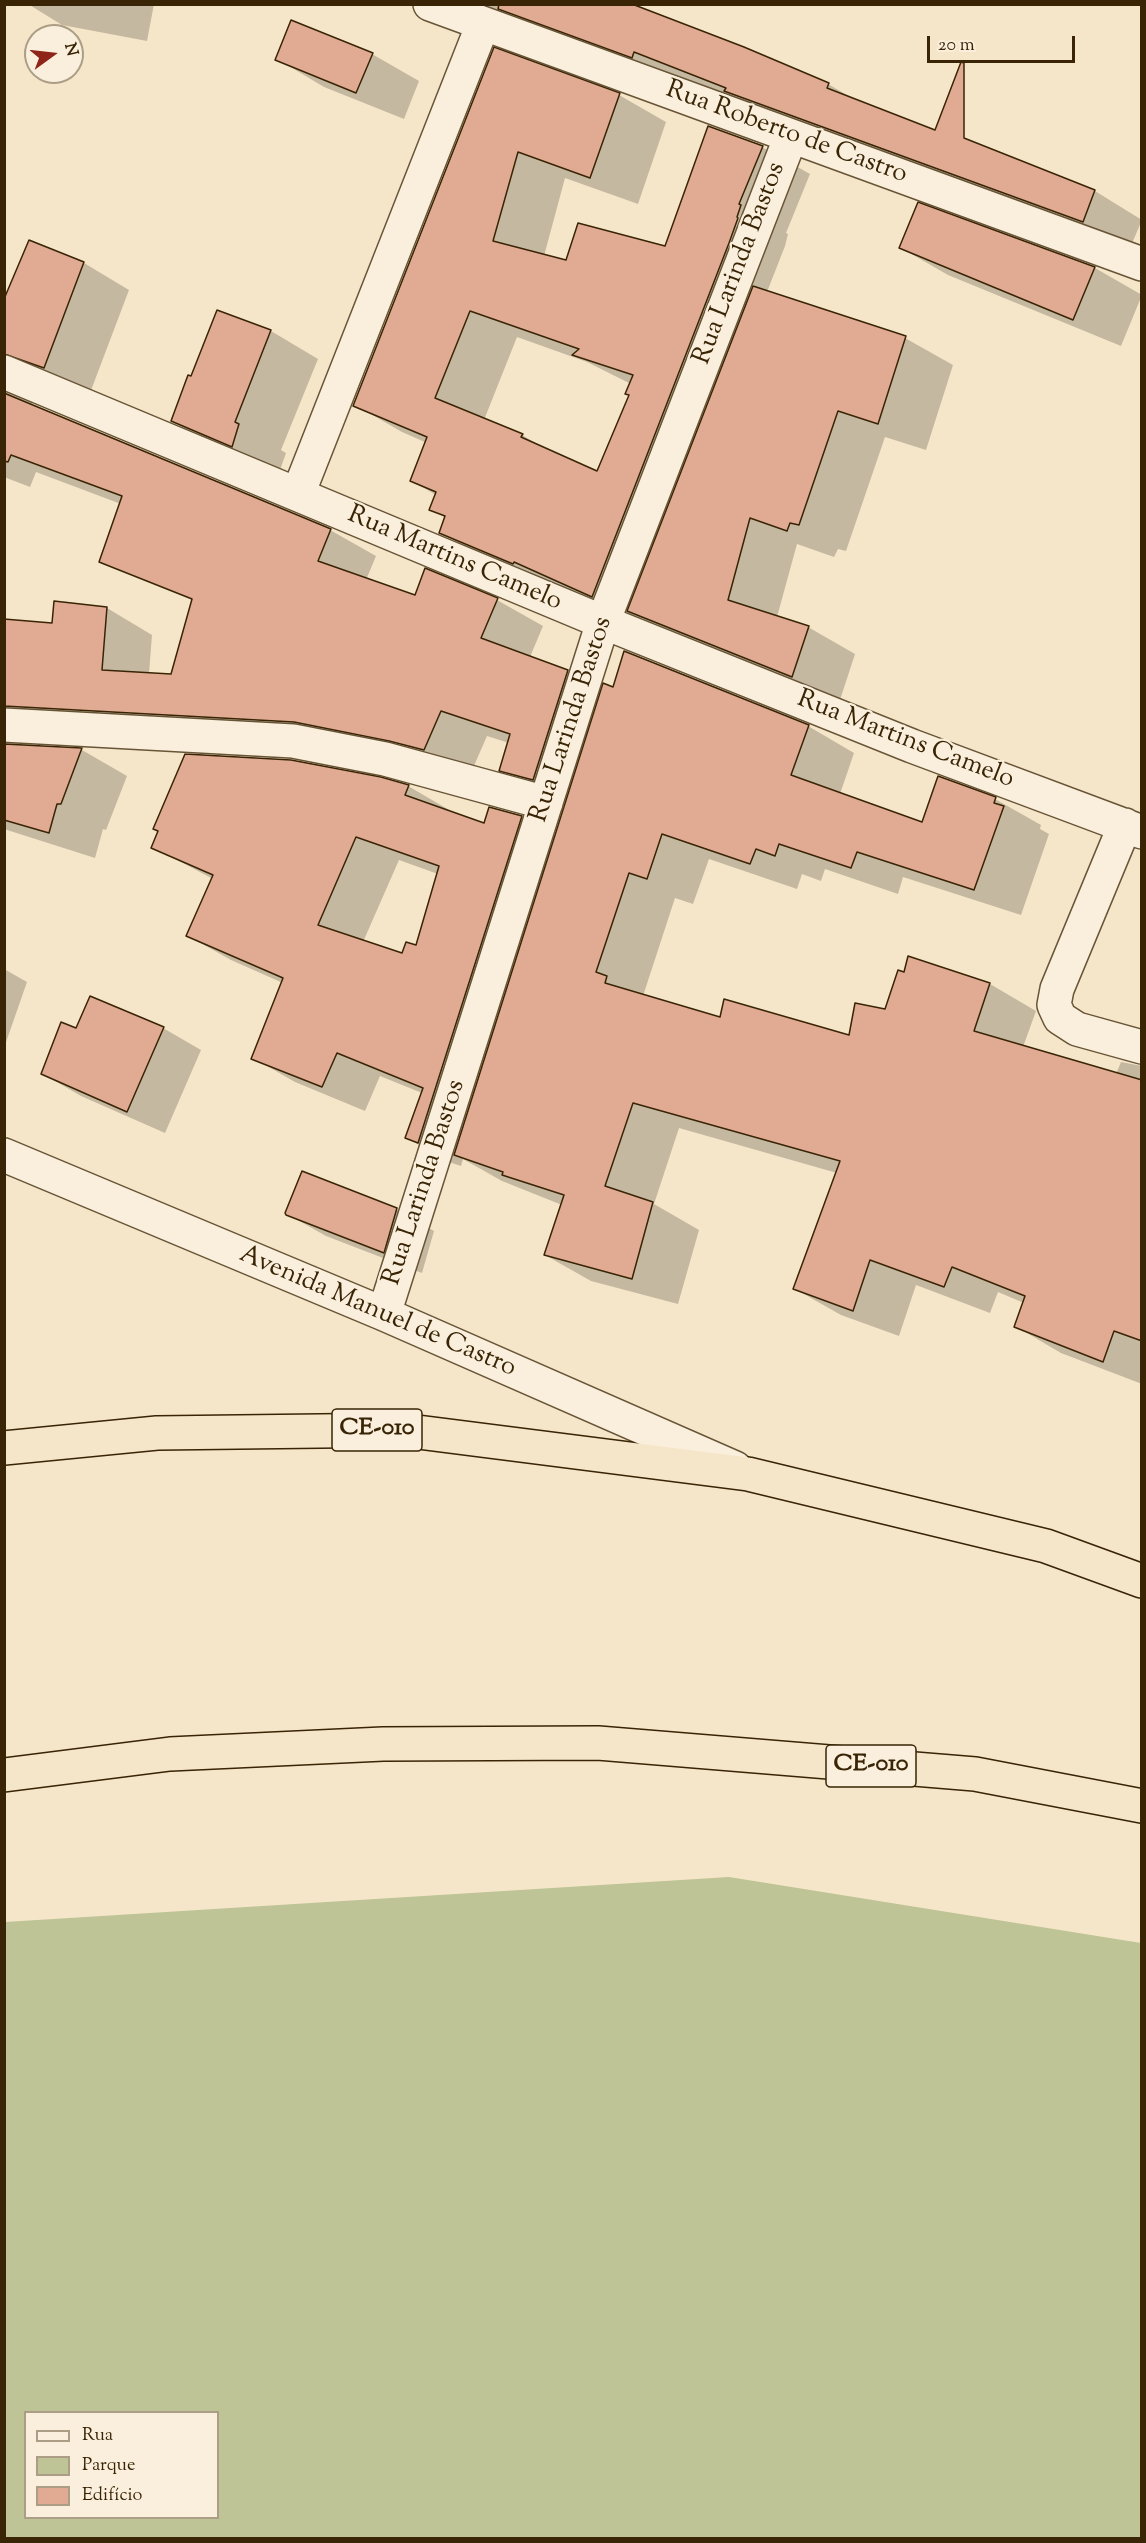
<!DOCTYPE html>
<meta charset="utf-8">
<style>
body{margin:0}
#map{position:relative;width:1146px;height:2543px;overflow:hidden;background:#f6e6c9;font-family:"Sorts Mill Goudy",serif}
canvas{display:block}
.frame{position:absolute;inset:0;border:6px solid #392405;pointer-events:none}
.legend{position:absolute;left:24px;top:2411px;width:195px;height:108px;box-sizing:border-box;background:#f9efdc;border:2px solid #ac9e86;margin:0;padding:8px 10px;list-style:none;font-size:18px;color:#392405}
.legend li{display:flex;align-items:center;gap:12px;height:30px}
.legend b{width:30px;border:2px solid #ac9e86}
.north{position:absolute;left:24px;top:24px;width:60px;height:60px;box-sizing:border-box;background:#f9efdc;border:2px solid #ac9e86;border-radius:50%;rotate:75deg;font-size:16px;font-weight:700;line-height:24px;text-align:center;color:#392405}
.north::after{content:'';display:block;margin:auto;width:21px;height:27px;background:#8f2418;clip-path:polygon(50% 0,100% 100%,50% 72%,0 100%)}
.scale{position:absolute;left:927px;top:36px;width:148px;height:27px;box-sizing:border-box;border:3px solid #392405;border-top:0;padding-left:8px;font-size:18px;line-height:21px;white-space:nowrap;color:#392405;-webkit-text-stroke:4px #f9efdc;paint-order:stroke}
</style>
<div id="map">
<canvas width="1146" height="2543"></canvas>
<div class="frame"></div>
<ul class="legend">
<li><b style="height:8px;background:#f9efdc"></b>Rua</li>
<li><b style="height:16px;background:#bec495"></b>Parque</li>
<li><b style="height:16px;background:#e0ab92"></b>Edifício</li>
</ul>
<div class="north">N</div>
<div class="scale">20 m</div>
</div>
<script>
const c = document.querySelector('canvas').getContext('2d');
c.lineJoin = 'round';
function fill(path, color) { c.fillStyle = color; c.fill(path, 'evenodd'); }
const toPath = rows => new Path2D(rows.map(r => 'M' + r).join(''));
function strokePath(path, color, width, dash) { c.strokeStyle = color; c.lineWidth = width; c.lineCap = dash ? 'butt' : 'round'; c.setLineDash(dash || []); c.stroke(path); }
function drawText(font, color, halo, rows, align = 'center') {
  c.font = font + ' "Sorts Mill Goudy",serif'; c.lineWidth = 4.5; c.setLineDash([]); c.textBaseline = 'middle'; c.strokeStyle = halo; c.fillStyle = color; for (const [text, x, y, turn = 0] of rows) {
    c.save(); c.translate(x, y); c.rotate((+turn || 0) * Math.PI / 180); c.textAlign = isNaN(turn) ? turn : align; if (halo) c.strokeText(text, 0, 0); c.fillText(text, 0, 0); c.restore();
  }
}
fill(toPath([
 [729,1877,1141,1943,1141,2538,5,2538,5,1922],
 [26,2412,218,2412,218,2518,26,2518]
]), '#bec495');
fill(toPath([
 [28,4,154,4,147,41,62,25],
 [464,4,629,4,828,84,857,101,936,132,937,129,1095,191,1142,220,1130,248],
 [495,49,619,95,666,122,638,204,565,178,544,256,567,262,666,248,762,147,810,174,786,233,788,234,785,246,767,292,905,338,953,365,926,450,885,437,846,551,838,549,834,557,797,544,777,617,808,627,855,654,839,703,676,638,642,618,640,623,488,560,440,532,446,518,431,509,436,495,412,481,427,443,402,432,355,405],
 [517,337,587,362,631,384,630,395,598,473,549,451,522,435,484,420],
 [372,54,419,81,404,119,324,87,277,59],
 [919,204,1095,268,1142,295,1121,346,948,275,901,248],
 [30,242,84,263,129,290,90,393,32,392,32,406,330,530,376,556,366,580,416,597,426,570,497,600,543,626,530,657,568,671,602,691,614,689,808,726,854,753,840,794,923,824,995,799,1041,825,1040,829,1049,834,1021,915,903,877,898,894,825,869,821,881,802,874,797,889,709,859,693,904,675,898,643,996,721,1019,850,1037,886,1011,905,974,909,958,990,984,1036,1011,1023,1047,1116,1074,1121,1062,1142,1066,1142,1384,1061,1353,1015,1326,1024,1303,998,1292,990,1313,916,1285,899,1336,841,1315,795,1289,837,1173,679,1128,654,1204,699,1230,678,1304,591,1281,545,1255,562,1205,502,1181,463,1159,461,1166,449,1162,407,1138,422,1093,380,1076,365,1111,295,1082,253,1058,283,983,231,960,188,936,213,879,153,847,408,786,451,811,450,813,485,825,521,817,556,837,567,802,547,796,501,770,509,743,487,736,470,775,436,766,34,740,32,747,82,750,127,776,106,830,103,829,95,858,4,829,4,620,53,625,107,608,152,635,149,674,172,676,211,611,121,504,36,472,30,487,4,477,4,304],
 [399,860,438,874,417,947,403,955,363,942],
 [218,312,271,331,318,359,281,450,286,453,279,473,220,448,172,421],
 [4,969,27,982,4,1048],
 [163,1028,201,1050,165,1133,81,1096,43,1074,76,1030],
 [396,1209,434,1231,422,1273,326,1236,287,1214]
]), '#0003');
const building = toPath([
 [499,4,632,4,744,47,829,83,827,88,935,130,961,62,964,63,964,138,1095,190,1083,222,724,91,726,88,634,52,632,58,498,9,499,4],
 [291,20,373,53,356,93,275,60,291,20],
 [494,47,620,93,590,178,518,152,493,241,566,260,578,223,665,246,708,126,763,146,739,204,741,205,737,217,738,218,729,243,592,597,514,562,513,564,439,533,445,516,429,510,436,492,410,481,427,437,353,406,494,47],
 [470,311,579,349,572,355,633,375,625,394,629,395,597,471,521,437,523,434,435,398,470,311],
 [918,202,1095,267,1073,320,899,248,918,202],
 [29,240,84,262,44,368,4,354,4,299,29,240],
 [753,286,906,336,878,424,838,411,799,525,790,523,787,531,750,518,728,600,809,626,792,677,627,611,753,286],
 [217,310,271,330,235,422,239,424,232,447,171,421,188,375,191,376,217,310],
 [4,393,331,529,318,561,415,595,425,568,498,598,481,638,568,670,533,780,499,771,510,734,441,711,424,750,389,741,294,722,4,706,4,619,52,623,54,601,107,607,102,670,171,674,192,599,99,562,122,496,11,455,8,462,4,461,4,393],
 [624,651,809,725,791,775,922,822,938,776,996,797,994,803,1004,806,974,890,857,852,851,868,779,844,775,856,756,849,750,864,662,834,647,879,629,873,596,972,607,976,605,983,720,1017,724,999,849,1035,855,1003,885,1009,898,970,904,972,908,956,990,983,974,1031,1142,1080,1142,1341,1114,1331,1103,1362,1014,1327,1025,1296,952,1267,944,1287,870,1260,853,1311,793,1289,840,1161,633,1103,605,1186,653,1202,632,1279,544,1255,564,1195,502,1175,503,1172,454,1155,603,683,613,687,624,651],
 [4,744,82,748,61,804,57,804,49,833,4,820,4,744],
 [185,754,291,760,381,777,409,785,405,795,484,823,489,807,522,816,418,1143,405,1138,423,1088,337,1053,322,1087,251,1059,283,978,186,936,213,875,151,848,158,831,153,829,185,754],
 [356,837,439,866,416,945,406,942,402,953,318,925,356,837],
 [90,996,164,1027,127,1112,41,1074,61,1022,76,1028,90,996],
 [302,1171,397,1208,384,1253,286,1215,285,1213,302,1171]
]);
fill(building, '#e0ab92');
strokePath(building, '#392405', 1.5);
const minor = toPath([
 [430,4,1142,264],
 [4,372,603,622,912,746,1142,832],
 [298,494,483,24],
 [4,725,293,741,385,759,546,803],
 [1125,825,1057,989,1054,1005,1060,1018,1077,1029,1142,1047],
 [4,1155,384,1314,735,1468],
 [384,1314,603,622,791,136]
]);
const highway = toPath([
 [4,1448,157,1433,402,1430,748,1474,1046,1546,1142,1581],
 [4,1775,170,1754,383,1744,598,1743,975,1774,1142,1806]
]);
strokePath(minor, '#685436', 36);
strokePath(highway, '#392405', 36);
strokePath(minor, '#f9efdc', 33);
strokePath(highway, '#f6e6c9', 33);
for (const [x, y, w] of [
 [377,1430,90],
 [871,1766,90]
]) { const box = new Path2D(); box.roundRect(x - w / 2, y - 21, w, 42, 4.5); c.fillStyle = '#f9efdc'; c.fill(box); strokePath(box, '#392405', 1.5); }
drawText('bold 24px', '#392405', null, [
 ["CE-010",377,1430],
 ["CE-010",871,1766]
]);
drawText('26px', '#392405', '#f9efdc', [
 ["Rua Roberto de Castro",786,134,20],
 ["Rua Larinda Bastos",741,264,-69],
 ["Rua Martins Camelo",454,560,23],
 ["Rua Larinda Bastos",573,720,-72],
 ["Rua Martins Camelo",905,741,21],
 ["Rua Larinda Bastos",426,1183,-72],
 ["Avenida Manuel de Castro",377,1313,23]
]);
</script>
